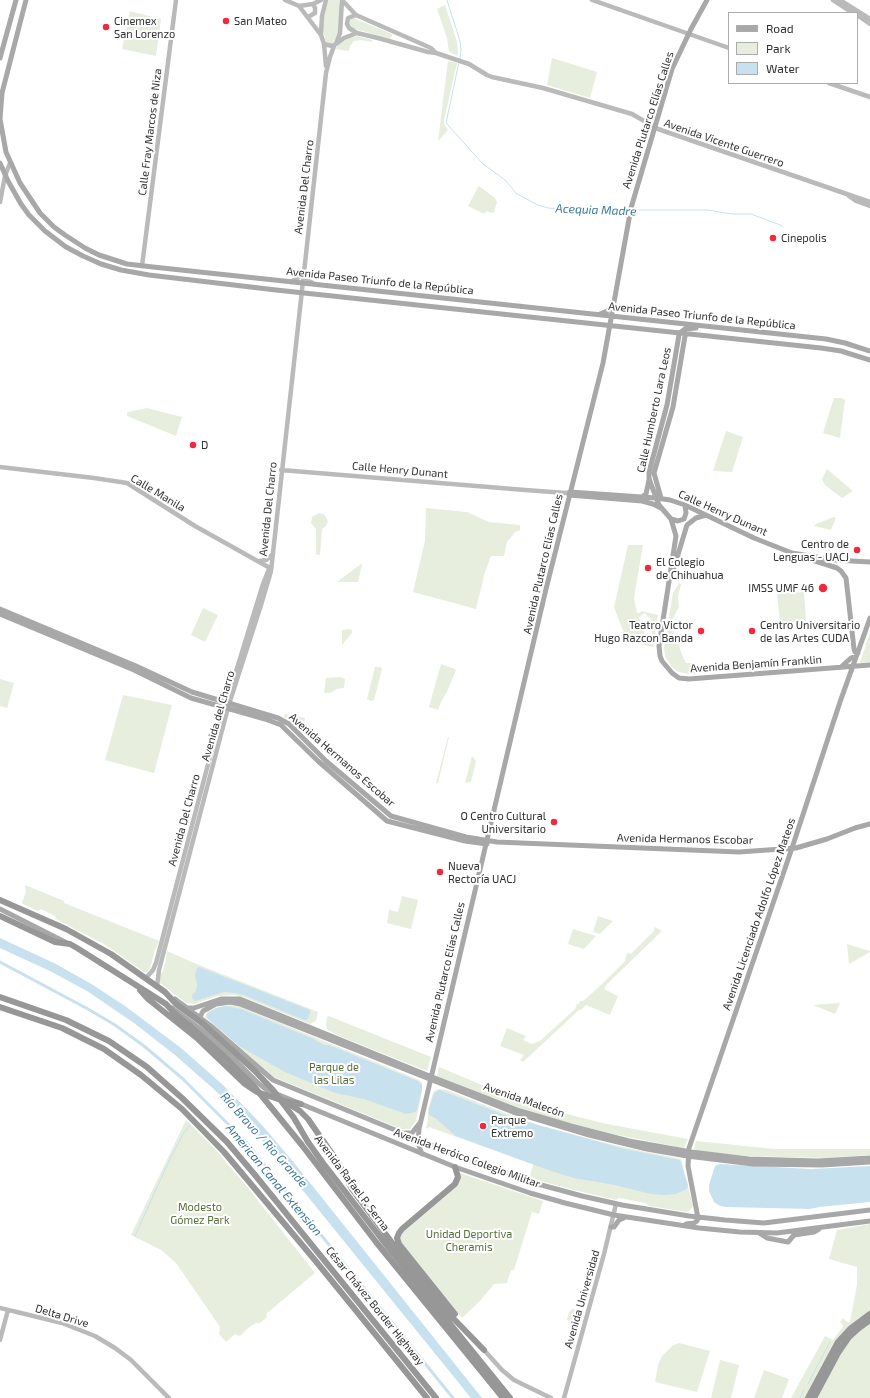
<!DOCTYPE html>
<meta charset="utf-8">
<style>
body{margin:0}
#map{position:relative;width:870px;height:1398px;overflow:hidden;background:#fff;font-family:"Exo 2",sans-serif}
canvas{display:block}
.legend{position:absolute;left:728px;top:12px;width:130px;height:72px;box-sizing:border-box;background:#fff;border:1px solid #acacac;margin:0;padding:5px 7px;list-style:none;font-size:12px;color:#303030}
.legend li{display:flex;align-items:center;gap:8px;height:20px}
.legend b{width:20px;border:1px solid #acacac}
</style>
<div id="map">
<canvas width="870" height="1398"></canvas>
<ul class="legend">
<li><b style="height:5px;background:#a8a8a8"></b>Road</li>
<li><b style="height:11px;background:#e7eedd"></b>Park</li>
<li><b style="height:11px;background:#c8e1ee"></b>Water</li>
</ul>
</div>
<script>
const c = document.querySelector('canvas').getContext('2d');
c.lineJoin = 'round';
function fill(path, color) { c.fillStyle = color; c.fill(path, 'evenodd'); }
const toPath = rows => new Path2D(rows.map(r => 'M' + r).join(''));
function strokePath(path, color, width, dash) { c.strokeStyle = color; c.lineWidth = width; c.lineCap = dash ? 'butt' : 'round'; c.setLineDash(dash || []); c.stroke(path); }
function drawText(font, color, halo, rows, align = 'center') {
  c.font = font + ' "Exo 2",sans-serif'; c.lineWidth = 4; c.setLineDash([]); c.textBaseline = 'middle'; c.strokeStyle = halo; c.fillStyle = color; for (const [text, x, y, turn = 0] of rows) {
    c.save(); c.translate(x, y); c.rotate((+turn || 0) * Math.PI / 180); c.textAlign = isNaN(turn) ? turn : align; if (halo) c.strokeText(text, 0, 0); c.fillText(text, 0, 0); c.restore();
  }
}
fill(toPath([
 [328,0,339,0,340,10,338,32,335,40,332,44,326,43,323,30,324,17],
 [445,5,457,42,458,56,449,52,447,38,437,9],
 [130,11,161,19,156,56,122,49],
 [353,18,392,34,392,36,390,39,352,28,349,24,350,20],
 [356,36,372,40,372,42,361,40,354,41,350,46,349,51,335,49,340,43,347,39],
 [552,58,597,72,590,98,547,85],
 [448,61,457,63,444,120,444,124,448,130,438,141],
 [479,186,495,198,497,202,494,212,492,213,487,211,484,214,468,206,478,187],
 [834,398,841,398,845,400,840,438,823,433],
 [147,408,182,417,176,436,127,416,127,413,128,412],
 [726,431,743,437,732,472,713,471],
 [827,469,853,491,842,498,825,485,822,479],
 [426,508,467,512,489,522,520,525,520,530,515,532,507,542,504,556,491,556,485,572,476,609,413,592,425,541],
 [319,513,324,514,328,521,326,526,322,529,320,555,316,554,316,529,311,523,312,517],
 [834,517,836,518,831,530,814,526,816,524],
 [628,545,643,545,634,598,637,613,640,613,641,611,658,615,653,647,627,641,614,607],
 [645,613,648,617,649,617,650,619,651,618,652,623,649,626,653,635,646,638,639,617],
 [361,564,362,565,358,582,337,582],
 [679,583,681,584,678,597,679,607,672,620,675,627,672,629,676,636,679,636,679,640,683,640,684,644,679,644,680,650,686,663,693,663,694,671,701,670,701,666,706,666,706,673,688,674,679,672,672,667,665,657,664,647,673,593],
 [804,592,806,621,780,623,777,594],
 [203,608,218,615,205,642,191,635],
 [350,629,352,630,352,633,342,645,342,630],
 [870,633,870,662,860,663,860,662],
 [441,664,455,669,456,670,447,692,441,702,438,710,429,707],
 [375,667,381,667,382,669,374,700,371,701,367,699],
 [341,677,345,679,344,688,337,689,330,693,324,693,326,678],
 [0,679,14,683,7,708,0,706],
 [123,695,172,705,154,773,105,760],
 [285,714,305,718,302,734,284,717],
 [448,737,449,737,438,783,436,783],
 [472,756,476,761,471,782,465,783],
 [25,885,64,901,64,903,159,941,155,950,150,969,147,972,144,972,104,944,56,919,55,916,41,909,38,911,23,904,22,903,26,892],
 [402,896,418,900,411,929,387,923,389,910,398,912],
 [598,916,613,921,600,934,593,932],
 [655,927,662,931,607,984,604,989,618,996,610,1015,586,1005,581,1010,579,1010,523,1062,520,1060,524,1055,500,1046,507,1028,526,1036,523,1040,532,1044,540,1041,575,1009,577,1004,579,1004,580,1001,583,1001,599,987,625,961,627,953,631,954,653,932],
 [573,929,596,936,584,949,568,944],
 [847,944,870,951,870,952,849,964],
 [167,951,194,963,318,1012,316,1021,310,1024,243,997,234,995,217,996,195,1004,186,1003,160,983,160,975,163,971,166,959],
 [840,1003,835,1014,813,1005],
 [230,1005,241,1007,419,1080,422,1083,422,1092,416,1121,410,1129,401,1129,274,1077,205,1017,207,1012,215,1008],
 [329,1016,431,1057,427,1071,339,1036,328,1030,326,1025,327,1017],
 [439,1067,496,1091,555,1111,607,1124,688,1139,684,1148,675,1147,673,1146,613,1134,558,1120,522,1109,492,1097,488,1097,437,1076],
 [439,1089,447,1090,492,1108,541,1126,618,1146,681,1159,693,1206,692,1208,687,1212,649,1206,646,1203,619,1198,616,1200,582,1192,529,1178,534,1162,530,1161,529,1163,429,1127,428,1129,426,1128,428,1120,428,1110,432,1096,434,1091],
 [186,1120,213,1147,244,1183,315,1273,266,1314,267,1317,260,1323,256,1323,248,1328,240,1336,235,1334,226,1342,219,1334,220,1327,176,1263,161,1250,131,1235],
 [696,1141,775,1149,870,1149,870,1155,824,1158,747,1156,698,1151,694,1149],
 [460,1173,543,1201,539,1214,532,1212,514,1270,511,1270,507,1283,494,1284,480,1301,462,1318,400,1243,400,1237,402,1233,457,1186,460,1179],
 [870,1224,870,1398,791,1398,825,1336,833,1340,842,1328,843,1325,840,1322,843,1318,847,1322,850,1322,857,1285,857,1267,829,1259,837,1230],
 [572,1309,582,1311,582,1314,577,1326,567,1320,569,1312],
 [679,1343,710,1351,697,1392,655,1382,658,1365,662,1356,672,1346],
 [720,1360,739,1365,731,1398,711,1398],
 [764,1370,789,1379,782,1398,754,1398]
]), '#e7eedd');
fill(toPath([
 [0,938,56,964,93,985,125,1006,181,1048,224,1086,262,1125,295,1164,482,1398,471,1398,266,1145,244,1119,217,1092,175,1055,134,1023,87,991,50,971,0,948],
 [199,967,310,1010,310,1013,307,1020,304,1020,244,995,234,993,224,992,195,1001,192,998,192,995,196,991,197,985,195,975,197,968],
 [226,1006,241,1009,314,1039,315,1040,324,1045,329,1045,418,1081,422,1085,422,1089,417,1110,415,1112,406,1114,364,1099,335,1093,285,1072,239,1046,207,1018,207,1014,211,1011,219,1007],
 [440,1090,510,1117,538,1125,625,1149,680,1160,688,1185,687,1189,676,1194,664,1195,651,1194,615,1185,574,1178,551,1171,456,1136,435,1118,429,1115,429,1109,434,1093],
 [719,1164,811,1169,870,1166,870,1202,819,1207,810,1209,726,1207,720,1206,714,1202,709,1191,709,1185,715,1166]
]), '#c8e1ee');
strokePath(toPath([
 [447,0,460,41,461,50,460,59],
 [459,62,446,123,483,164,505,180,517,194,538,205,548,208,597,212,629,210],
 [633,210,708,210,731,214,751,214,783,226],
 [135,1236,169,1161,183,1134,190,1125],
 [808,1384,830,1342],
 [800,1398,804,1390]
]), '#c8e1ee', 1);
strokePath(toPath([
 [0,962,88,1009,115,1025,144,1046,183,1079,245,1141,453,1398]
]), '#c8e1ee', 3);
strokePath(toPath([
 [285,0,299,6],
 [326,0,322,16,321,35,324,44,332,46,336,44,340,33,342,0],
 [342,0,356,15,431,48,436,53],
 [592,0,729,48],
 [833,0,853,13],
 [840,0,870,19],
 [299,6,321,35],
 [299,6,313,4,321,0],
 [356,15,348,18,347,24,349,28,357,33],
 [857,15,870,24],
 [308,17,315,13,315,8,313,4],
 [324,44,326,66],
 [336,44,344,38,357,33,378,38,428,52,436,53,469,64,487,75,492,77,543,88,632,114,658,129,870,202],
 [829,83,870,97],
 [849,196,856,201,870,206],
 [0,202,5,176,10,163],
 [142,266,176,0],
 [291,282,298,278,303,271,307,279,314,284],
 [0,467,94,478,127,483,195,526,270,568],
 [281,470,525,490,566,493,570,492],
 [260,561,266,560,272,555],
 [146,978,153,970,156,963,223,707,231,688,263,584,269,569],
 [157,987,159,970,229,704,261,605,271,571,326,73,330,57,334,46],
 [0,1308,62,1323,95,1336,115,1348,131,1360,169,1398],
 [0,1340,8,1310],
 [484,1350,502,1370,514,1380,551,1398],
 [564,1398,604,1254,616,1204]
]), '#bababa', 4.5);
strokePath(toPath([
 [26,0,2,93,0,119,6,152,20,183,40,213,54,227,65,235,85,248,99,255,127,264,153,267,826,339,845,343,870,351],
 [0,58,16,0],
 [0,163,8,181,21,204,29,215,45,231,66,247,83,256,101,264,121,270,149,275,276,290,821,348,841,351,870,360],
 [600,314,607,311,614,304],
 [696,328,685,329,681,332,679,335,667,405,649,472,649,479,659,505,671,519,676,536,659,646,660,656,662,661,672,673,679,678,689,679,870,665],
 [570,492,656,498,670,500,685,505,754,538,792,553,834,560,870,562],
 [569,495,642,501,653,504,661,508],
 [642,497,646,494,649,480],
 [661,498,654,473,673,407,685,336,686,334],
 [671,519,678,521,684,519,686,513,685,505],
 [812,560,837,568,841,571,846,578,854,649,855,652,858,653],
 [672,574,687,525,696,518,706,515],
 [0,609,136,666,192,692,278,718,289,724,326,761,391,816,466,837,497,842,739,852,796,848,827,839,855,828,870,824],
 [0,614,134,670,191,698,265,719,281,725,318,761,387,821,465,841,487,844],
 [841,667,851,658,856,657],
 [0,909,67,943],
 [175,999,211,1026,273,1080,456,1155,534,1183,582,1196,622,1205,689,1216,725,1220,764,1223,870,1210],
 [172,1008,203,1031,233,1058,258,1083,267,1090,455,1167,530,1193,565,1203,614,1215,699,1228,740,1232,777,1233,870,1221],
 [188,1008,194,1008,221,999,240,999,427,1075,520,1111,571,1126,629,1141,691,1152,749,1159,818,1161,870,1158],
 [200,1017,203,1011,216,1004,230,1002,240,1004,513,1112,589,1135,647,1149,687,1156,753,1164,822,1165,870,1162],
 [405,1133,412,1133,419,1124],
 [422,1154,418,1143,419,1129,546,589,603,363,631,208,672,69,691,29,707,0],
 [686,1224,694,1223,697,1221,698,1218,688,1166,689,1148,792,848,840,702,870,618],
 [611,1227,614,1227,619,1220,626,1217],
 [759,1233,767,1238,788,1242,794,1235,814,1232,819,1229]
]), '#a8a8a8', 5);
strokePath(toPath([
 [0,900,66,929,111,954,165,992,176,1004,202,1023],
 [0,916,55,942,70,944,77,948,166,1004,177,1016,190,1026],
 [140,990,148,999,198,1039,245,1084,257,1092,284,1101,301,1104],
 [0,997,66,1020,109,1041,147,1067,182,1098,227,1142,255,1175,436,1398],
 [0,1007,62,1028,104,1049,141,1075,182,1109,224,1152,314,1259,427,1398],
 [284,1101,300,1111,308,1119,337,1161,352,1189,393,1244,452,1317,484,1350],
 [308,1142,323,1163,388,1247,510,1398],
 [301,1144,376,1242,503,1398],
 [452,1317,455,1314,399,1244,397,1238,399,1233,402,1229,455,1184,458,1177,455,1167],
 [808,1398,838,1342,850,1329,870,1314],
 [814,1398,838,1353,849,1337,859,1328,870,1320]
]), '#979797', 6);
strokePath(toPath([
 [202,1023,254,1070,273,1090,294,1118,308,1142],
 [190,1026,225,1057,252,1084,301,1144]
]), '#979797', 6);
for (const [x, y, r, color] of [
 [226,21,4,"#f0293f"],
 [106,27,4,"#f0293f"],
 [773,238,4,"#f0293f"],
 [193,445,4,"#f0293f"],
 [857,550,4,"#f0293f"],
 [648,568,4,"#f0293f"],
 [823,588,5,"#f0293f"],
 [701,631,4,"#f0293f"],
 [752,631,4,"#f0293f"],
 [554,822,4,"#f0293f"],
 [440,872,4,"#f0293f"],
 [483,1126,4,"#f0293f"]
]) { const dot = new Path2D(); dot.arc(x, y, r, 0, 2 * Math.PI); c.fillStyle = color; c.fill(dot); strokePath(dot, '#fff', 1.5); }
drawText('11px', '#303030', '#fff', [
 ["Cinemex",114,21],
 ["San Lorenzo",114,34],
 ["San Mateo",234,21],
 ["Cinepolis",781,238],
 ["D",201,445],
 ["Centro de",849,544,"right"],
 ["Lenguas - UACJ",849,557,"right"],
 ["El Colegio",656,562],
 ["de Chihuahua",656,575],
 ["IMSS UMF 46",814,588,"right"],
 ["Teatro Victor",693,625,"right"],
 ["Hugo Razcon Banda",693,638,"right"],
 ["Centro Universitario",760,625],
 ["de las Artes CUDA",760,638],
 ["O Centro Cultural",546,816,"right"],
 ["Universitario",546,829,"right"],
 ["Nueva",448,866],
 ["Rectoría UACJ",448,879],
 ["Parque",491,1120],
 ["Extremo",491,1133]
], 'left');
drawText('11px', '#303030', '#fff', [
 ["Avenida Plutarco Elías Calles",648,120,-72],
 ["Calle Fray Marcos de Niza",150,132,-83],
 ["Avenida Vicente Guerrero",724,143,19],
 ["Avenida Del Charro",304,187,-83],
 ["Avenida Paseo Triunfo de la República",380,281,6],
 ["Avenida Paseo Triunfo de la República",702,316,6],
 ["Calle Humberto Lara Leos",654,410,-78],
 ["Calle Henry Dunant",400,470,5],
 ["Calle Manila",158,493,31],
 ["Avenida Del Charro",268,509,-84],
 ["Calle Henry Dunant",723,513,24],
 ["Avenida Plutarco Elías Calles",543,564,-77],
 ["Avenida Benjamín Franklin",756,664,-4],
 ["Avenida del Charro",218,716,-74],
 ["Avenida Hermanos Escobar",342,760,41],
 ["Avenida Del Charro",184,820,-75],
 ["Avenida Hermanos Escobar",685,839,1],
 ["Avenida Licenciado Adolfo López Mateos",759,914,-71],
 ["Avenida Plutarco Elías Calles",445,972,-77],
 ["Avenida Malecón",524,1100,19],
 ["Avenida Heróico Colegio Militar",467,1158,20],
 ["Avenida Rafael P. Serna",352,1183,53],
 ["Avenida Universidad",582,1299,-74],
 ["César Chávez Border Highway",375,1306,51],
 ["Delta Drive",62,1316,17]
]);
drawText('11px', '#556f3a', '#fff', [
 ["Parque de",334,1067],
 ["las Lilas",334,1080],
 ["Modesto",200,1207],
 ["Gómez Park",200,1220],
 ["Unidad Deportiva",469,1234],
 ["Cheramis",469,1247]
]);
drawText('italic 12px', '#387698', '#fff', [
 ["Acequia Madre",596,210,2],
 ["Río Bravo / Rio Grande",264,1140,48],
 ["American Canal Extension",274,1180,50]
]);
</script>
